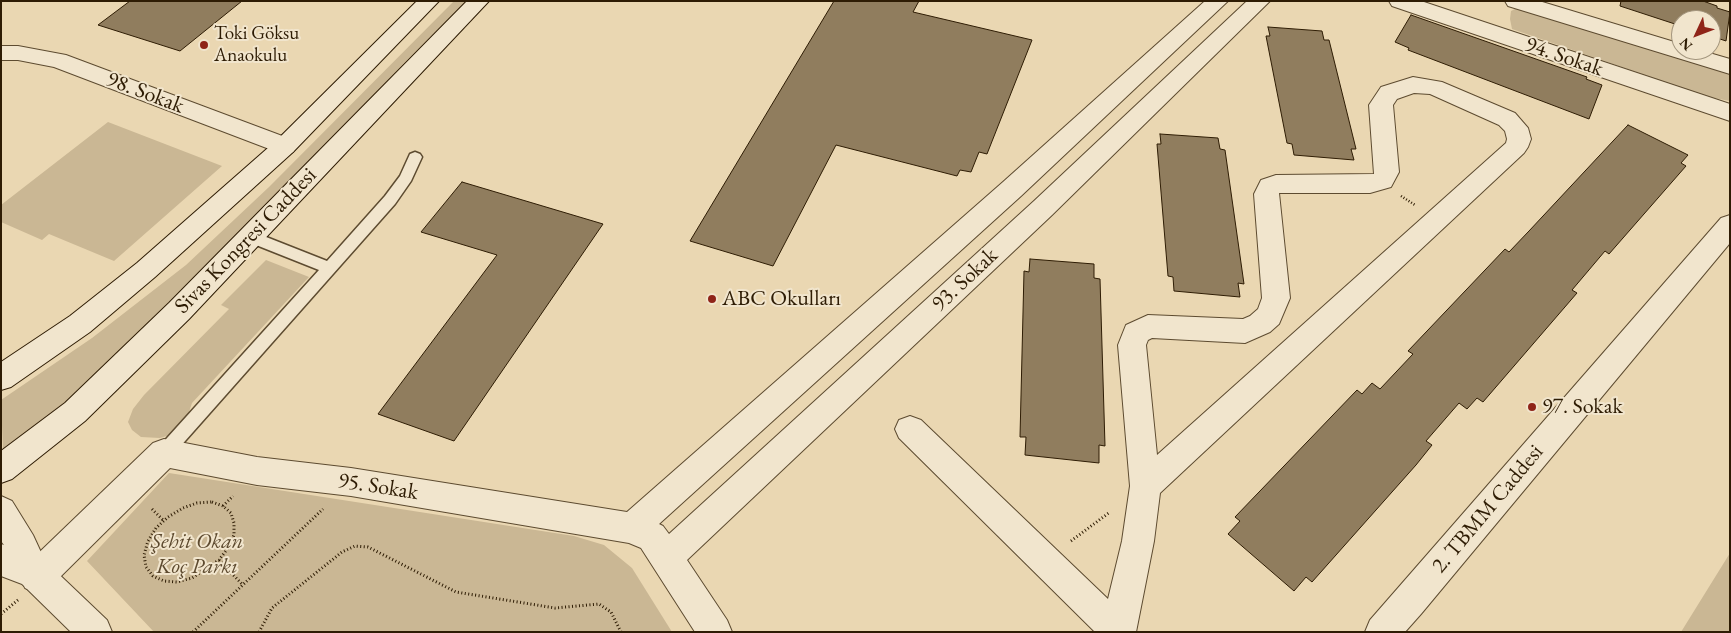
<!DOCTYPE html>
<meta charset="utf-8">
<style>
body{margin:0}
#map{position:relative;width:1731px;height:633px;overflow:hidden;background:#ead7b2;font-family:"EB Garamond",serif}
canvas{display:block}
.frame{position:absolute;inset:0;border:2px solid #2e1c04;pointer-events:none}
.north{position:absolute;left:1671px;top:10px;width:50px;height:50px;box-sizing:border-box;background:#f1e5cd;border:1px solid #a3957d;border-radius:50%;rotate:227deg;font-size:14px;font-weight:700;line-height:20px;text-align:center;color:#2e1c04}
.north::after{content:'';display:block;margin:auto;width:18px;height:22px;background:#8f2418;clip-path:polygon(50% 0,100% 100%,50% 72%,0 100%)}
</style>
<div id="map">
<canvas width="1731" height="633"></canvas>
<div class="frame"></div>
<div class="north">N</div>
</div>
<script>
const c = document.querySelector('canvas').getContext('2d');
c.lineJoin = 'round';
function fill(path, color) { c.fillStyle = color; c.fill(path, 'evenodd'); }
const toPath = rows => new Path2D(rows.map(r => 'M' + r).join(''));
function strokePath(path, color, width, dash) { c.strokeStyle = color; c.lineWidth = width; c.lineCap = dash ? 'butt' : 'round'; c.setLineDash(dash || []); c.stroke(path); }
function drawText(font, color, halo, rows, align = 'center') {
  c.font = font + ' "EB Garamond",serif'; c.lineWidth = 4; c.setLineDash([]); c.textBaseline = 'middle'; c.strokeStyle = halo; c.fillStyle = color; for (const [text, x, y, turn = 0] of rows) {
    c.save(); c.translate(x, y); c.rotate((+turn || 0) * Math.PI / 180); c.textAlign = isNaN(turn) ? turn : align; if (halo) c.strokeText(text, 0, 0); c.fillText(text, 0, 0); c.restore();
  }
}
fill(toPath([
 [454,1,466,1,405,62,182,296,69,401,3,451,1,400,92,338,186,265,269,187],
 [1517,8,1730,72,1730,101,1708,97,1512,29,1510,19,1511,11],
 [108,122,222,166,114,261,49,234,42,240,1,222,1,205],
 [266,260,309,277,192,403,188,415,170,435,160,438,141,437,132,430,128,422,133,409,144,395,229,309,221,305],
 [169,473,574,536,604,545,632,568,672,632,154,632,87,561],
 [1730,553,1730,632,1681,632]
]), '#cab794');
const building = toPath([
 [130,1,242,1,180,51,98,25,130,1],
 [834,1,919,1,913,12,1032,40,987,154,979,152,971,172,960,170,957,176,836,145,773,266,690,241,834,1],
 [1621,1,1703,1,1717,6,1717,8,1730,12,1726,41,1711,36,1711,20,1681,20,1681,26,1620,6,1621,1],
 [1411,15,1587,77,1586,79,1602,85,1589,119,1408,50,1409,48,1395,42,1411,15],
 [1268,27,1322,31,1324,40,1329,40,1356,149,1351,149,1354,160,1294,155,1292,144,1287,143,1266,36,1270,36,1268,27],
 [1628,125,1688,155,1681,163,1686,166,1609,254,1605,251,1572,290,1577,293,1483,402,1477,398,1467,409,1459,403,1426,441,1432,445,1416,465,1312,582,1306,577,1294,591,1228,534,1240,521,1235,517,1357,390,1362,394,1372,383,1380,389,1413,354,1408,351,1505,249,1509,252,1529,231,1628,125],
 [1160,134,1218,138,1220,149,1225,150,1244,284,1238,283,1240,297,1174,291,1173,277,1168,276,1157,144,1161,144,1160,134],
 [462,182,603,224,454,441,378,414,497,255,421,232,462,182],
 [1030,259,1094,264,1094,278,1100,279,1105,446,1099,445,1099,463,1025,455,1026,437,1020,437,1024,271,1029,272,1030,259]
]);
fill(building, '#907d5e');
strokePath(building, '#2e1c04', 1);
const service = toPath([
 [415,152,420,154,422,157,411,181,395,204,170,458,164,460,158,458,156,453,158,448,319,270,246,241,244,237,246,233,251,232,256,233,327,261,385,196,400,176,410,154,415,152]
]);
const minor = toPath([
 [1205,1,1228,1,1021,196,659,524,663,526,669,534,1034,201,1247,1,1270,1,1052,215,687,560,727,620,732,632,695,632,641,548,629,543,351,496,257,485,170,468,49,588,37,593,25,588,21,577,25,566,153,443,164,439,257,457,351,468,627,512,1003,182,1205,1],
 [1389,1,1421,1,1730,104,1730,121,1392,6,1389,1],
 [1505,1,1539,1,1681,44,1681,50,1699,50,1730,59,1730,74,1508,6,1505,1],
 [1,46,18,46,66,55,293,140,297,146,293,152,285,155,54,67,18,60,1,60,1,46],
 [1413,77,1442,82,1515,113,1528,128,1531,139,1528,147,1524,153,1160,493,1154,541,1136,632,1095,632,899,438,895,429,899,420,910,416,921,420,1108,599,1122,541,1130,486,1118,345,1126,325,1148,315,1243,319,1250,316,1258,309,1262,298,1254,194,1261,180,1276,175,1374,174,1369,105,1381,87,1413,77],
 [1414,93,1430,94,1499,125,1505,131,1507,139,1506,143,1157,455,1146,345,1148,340,1152,338,1245,343,1270,332,1279,324,1290,298,1279,193,1370,193,1391,187,1399,172,1393,105,1397,99,1414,93]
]);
const tertiary = toPath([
 [1730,215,1730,243,1421,614,1405,632,1365,632,1370,620,1721,218,1730,215],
 [1,496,12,501,33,535,45,561,107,620,112,632,71,632,22,584,1,576,1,544,4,545,1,541,1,496]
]);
const secondary = toPath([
 [417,1,439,1,293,152,155,277,90,332,11,387,1,390,1,362,70,316,137,263,277,140,417,1],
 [467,1,489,1,189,319,85,421,12,479,1,483,1,451,65,403,169,303,467,1]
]);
strokePath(service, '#5d4b30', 3);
strokePath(minor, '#5d4b30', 2);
strokePath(tertiary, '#5d4b30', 2);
strokePath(secondary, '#2e1c04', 2);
strokePath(toPath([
 [1401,196,1415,205]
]), '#2e1c04', 2.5, [1, 2]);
strokePath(toPath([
 [212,502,223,506,231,513,234,523,234,535,228,548,219,560,192,578,177,582,164,581,153,576,146,567,144,555,148,541,156,528,168,517,183,508,197,503,212,502],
 [223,506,233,496],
 [152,509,164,521],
 [1071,541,1110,512],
 [219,560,243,585],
 [1,614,18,600],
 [193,632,323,509],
 [259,632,272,608,342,552,355,546,368,547,456,592,555,608,599,604,611,612,621,632]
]), '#2e1c04', 3, [1, 2.5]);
fill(service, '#f1e5cd');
fill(minor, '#f1e5cd');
fill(tertiary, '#f1e5cd');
fill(secondary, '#f1e5cd');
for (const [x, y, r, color] of [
 [204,45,5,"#8f2418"],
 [712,299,5,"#8f2418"],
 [1532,407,5,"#8f2418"]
]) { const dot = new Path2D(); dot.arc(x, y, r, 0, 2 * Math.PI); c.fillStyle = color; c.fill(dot); strokePath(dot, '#f1e5cd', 2); }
drawText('19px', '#2e1c04', '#f1e5cd', [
 ["Toki Göksu",214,34],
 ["Anaokulu",214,56]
], 'left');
drawText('22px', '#2e1c04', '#f1e5cd', [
 ["94. Sokak",1564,57,19],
 ["98. Sokak",145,93,21],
 ["Sivas Kongresi Caddesi",246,241,-46],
 ["93. Sokak",965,280,-43],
 ["95. Sokak",378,487,9],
 ["2. TBMM Caddesi",1488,509,-50]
]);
drawText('22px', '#2e1c04', '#f1e5cd', [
 ["ABC Okulları",722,299],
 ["97. Sokak",1542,407]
], 'left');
drawText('italic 22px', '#5d4a2f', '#f1e5cd', [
 ["Şehit Okan",197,542],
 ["Koç Parkı",197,567]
]);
</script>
